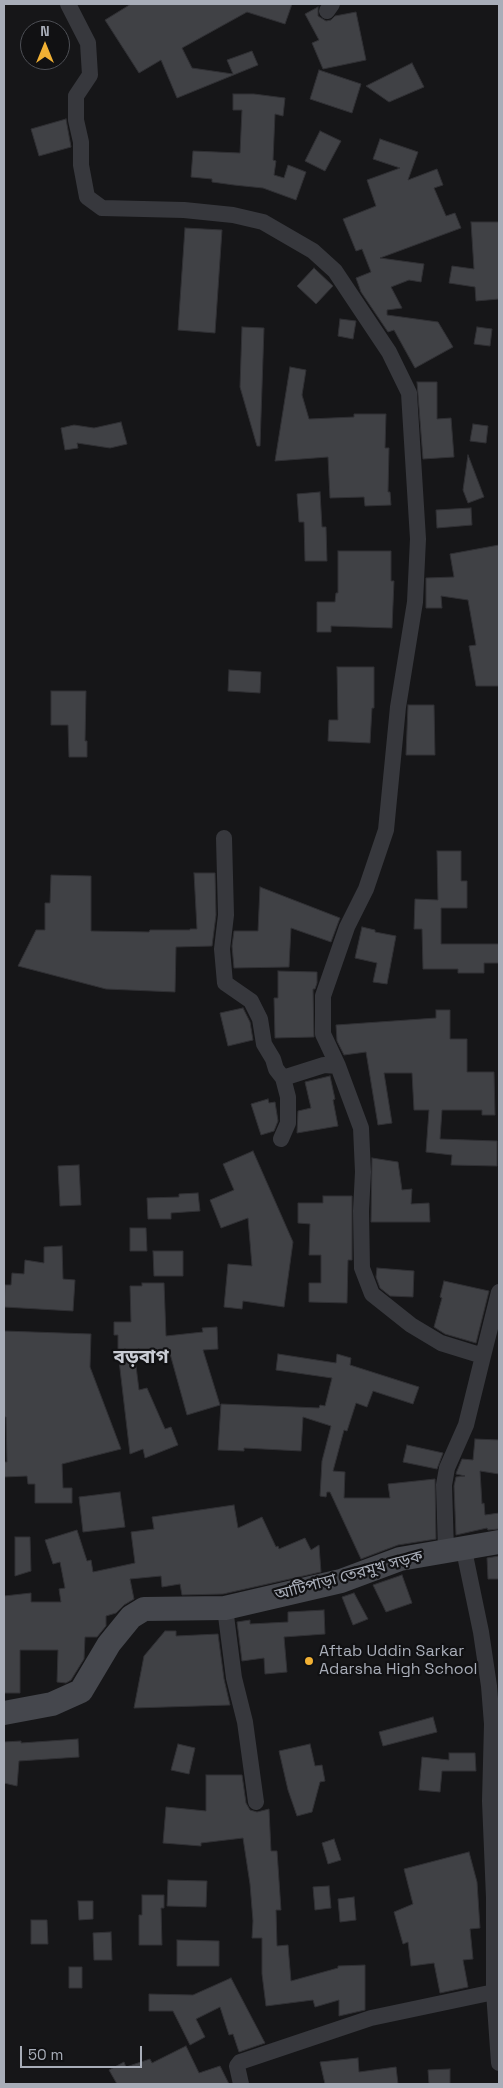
<!DOCTYPE html>
<meta charset="utf-8">
<style>
body{margin:0}
#map{position:relative;width:503px;height:2088px;overflow:hidden;background:#161618;font-family:"Space Grotesk",sans-serif}
canvas{display:block}
.frame{position:absolute;inset:0;border:5px solid #a8adb8;pointer-events:none}
.north{position:absolute;left:20px;top:20px;width:50px;height:50px;box-sizing:border-box;background:#111113;border:1px solid #4d4f55;border-radius:50%;rotate:0deg;font-size:14px;font-weight:700;line-height:20px;text-align:center;color:#a8adb8}
.north::after{content:'';display:block;margin:auto;width:18px;height:22px;background:#f2b134;clip-path:polygon(50% 0,100% 100%,50% 72%,0 100%)}
.scale{position:absolute;left:20px;top:2046px;width:122px;height:22px;box-sizing:border-box;border:2px solid #a8adb8;border-top:0;padding-left:6px;font-size:15px;line-height:18px;white-space:nowrap;color:#a8adb8;-webkit-text-stroke:4px #111113;paint-order:stroke}
</style>
<div id="map">
<canvas width="503" height="2088"></canvas>
<div class="frame"></div>
<div class="north">N</div>
<div class="scale">50 m</div>
</div>
<script>
const c = document.querySelector('canvas').getContext('2d');
c.lineJoin = 'round';
function fill(path, color) { c.fillStyle = color; c.fill(path, 'evenodd'); }
const toPath = rows => new Path2D(rows.map(r => 'M' + r).join(''));
function strokePath(path, color, width, dash) { c.strokeStyle = color; c.lineWidth = width; c.lineCap = dash ? 'butt' : 'round'; c.setLineDash(dash || []); c.stroke(path); }
function drawText(font, color, halo, rows, align = 'center') {
  c.font = font + ' "Space Grotesk","Noto Sans Bengali",sans-serif'; c.lineWidth = 4.5; c.setLineDash([]); c.textBaseline = 'middle'; c.strokeStyle = halo; c.fillStyle = color; for (const [text, x, y, turn = 0] of rows) {
    c.save(); c.translate(x, y); c.rotate((+turn || 0) * Math.PI / 180); c.textAlign = isNaN(turn) ? turn : align; if (halo) c.strokeText(text, 0, 0); c.fillText(text, 0, 0); c.restore();
  }
}
const building = toPath([
 [131,4,292,4,285,24,247,12,182,48,192,68,233,74,227,60,252,51,258,65,177,98,161,60,139,73,105,20,131,4],
 [318,7,318,16,326,21,331,20,335,16,356,12,366,60,323,69,312,43,319,40,305,14,318,7],
 [412,63,424,87,389,102,366,86,412,63],
 [319,70,361,84,352,113,310,99,319,70],
 [233,94,254,94,285,98,283,116,275,114,273,160,276,161,274,175,284,178,288,165,306,172,296,200,263,188,234,185,212,182,212,179,191,177,193,151,240,153,242,110,233,110,233,94],
 [66,119,71,147,39,156,31,129,66,119],
 [320,131,341,141,325,171,305,161,320,131],
 [380,139,418,152,408,180,437,169,443,185,434,188,446,216,455,213,461,228,380,258,424,264,421,282,409,280,391,287,402,308,387,310,387,315,438,322,453,347,415,368,394,330,388,332,361,292,356,278,371,272,362,249,356,251,343,219,376,206,367,180,400,168,373,159,380,139],
 [471,222,499,222,499,299,476,301,475,287,449,283,452,266,474,269,471,222],
 [185,228,222,230,215,333,178,330,185,228],
 [314,268,333,286,316,304,297,286,314,268],
 [340,319,356,321,353,339,338,336,340,319],
 [242,327,264,328,260,446,257,446,240,387,242,327],
 [477,327,492,329,490,346,474,344,477,327],
 [290,367,306,370,302,395,309,419,354,417,354,414,386,414,385,448,389,448,388,492,390,492,391,505,365,506,364,497,330,498,328,457,275,461,290,367],
 [417,382,437,382,437,419,451,418,454,457,423,459,417,382],
 [121,422,127,444,110,448,77,443,78,448,65,450,61,428,74,425,94,428,121,422],
 [473,424,488,426,486,443,470,441,473,424],
 [468,455,484,497,468,503,463,490,468,455],
 [320,492,322,527,326,527,327,561,305,561,304,522,299,522,297,494,320,492],
 [471,508,472,525,437,528,436,510,471,508],
 [499,545,499,686,476,686,469,646,476,645,468,600,441,596,442,608,426,608,426,578,454,577,450,554,499,545],
 [338,551,391,551,391,581,394,581,392,628,331,626,331,632,317,632,317,602,335,602,336,593,338,593,338,551],
 [337,667,374,667,374,708,372,708,370,743,328,741,329,720,338,720,337,667],
 [229,670,261,672,260,693,228,691,229,670],
 [51,691,86,691,85,741,87,741,87,757,69,757,68,725,51,725,51,691],
 [408,705,434,705,435,755,406,755,408,705],
 [437,851,461,851,461,881,467,881,467,908,441,908,441,944,499,944,499,963,484,963,484,973,458,973,458,969,423,969,422,929,414,929,415,899,438,900,437,851],
 [194,873,215,873,216,915,212,946,176,947,175,992,106,989,18,966,36,930,45,930,45,903,50,903,51,875,91,876,91,931,149,932,150,930,190,930,190,929,197,929,194,873],
 [260,887,340,918,331,942,291,928,289,967,234,968,232,946,234,931,258,931,260,887],
 [362,927,375,930,375,932,396,936,387,984,373,982,377,963,355,958,362,927],
 [278,971,317,972,317,983,315,989,313,989,314,1037,275,1038,274,998,278,998,278,971],
 [243,1008,250,1022,253,1040,228,1046,220,1013,243,1008],
 [436,1010,450,1010,450,1039,467,1039,467,1072,494,1072,495,1115,482,1115,482,1110,442,1110,440,1139,497,1141,497,1166,451,1165,452,1155,426,1152,429,1110,414,1110,412,1073,384,1073,392,1123,378,1125,366,1052,344,1055,337,1041,336,1025,436,1018,436,1010],
 [330,1076,335,1099,333,1100,338,1126,297,1133,298,1111,311,1108,305,1082,330,1076],
 [268,1099,269,1103,275,1102,278,1121,274,1131,261,1135,251,1104,268,1099],
 [253,1151,293,1242,284,1307,243,1301,242,1309,224,1307,228,1264,252,1266,248,1218,221,1228,210,1200,234,1190,223,1164,253,1151],
 [372,1158,398,1162,402,1190,412,1189,411,1204,429,1203,430,1222,371,1222,372,1158],
 [79,1165,81,1205,60,1206,58,1166,79,1165],
 [198,1193,200,1211,171,1213,171,1219,148,1219,147,1198,179,1197,179,1194,198,1193],
 [323,1196,352,1196,352,1260,348,1260,347,1303,309,1302,309,1283,321,1283,321,1255,309,1255,310,1224,298,1223,298,1203,323,1203,323,1196],
 [130,1228,146,1228,147,1251,130,1251,130,1228],
 [62,1246,63,1279,75,1280,73,1311,4,1307,5,1285,11,1285,12,1273,24,1274,25,1260,44,1263,44,1247,62,1246],
 [153,1251,183,1251,183,1276,154,1276,153,1251],
 [377,1268,414,1271,413,1297,390,1296,380,1288,376,1277,377,1268],
 [444,1281,489,1291,476,1343,445,1334,434,1327,442,1298,440,1297,444,1281],
 [142,1283,164,1283,166,1336,203,1332,202,1328,217,1327,218,1349,203,1350,220,1405,187,1415,169,1350,134,1350,139,1390,147,1388,165,1429,171,1427,178,1445,145,1458,143,1449,130,1454,118,1352,118,1335,114,1335,114,1322,131,1322,130,1286,142,1286,142,1283],
 [4,1331,91,1334,90,1367,121,1449,62,1464,63,1488,72,1488,72,1503,35,1503,35,1484,28,1484,27,1476,4,1477,4,1462,7,1462,6,1417,4,1417,4,1331],
 [278,1354,336,1363,337,1354,351,1358,350,1365,419,1387,413,1404,373,1391,367,1407,356,1403,347,1431,344,1430,333,1471,345,1472,344,1498,390,1498,388,1484,435,1479,436,1539,398,1545,361,1559,330,1492,327,1492,326,1497,320,1496,322,1461,331,1426,303,1417,301,1451,244,1448,244,1451,218,1450,221,1404,319,1408,320,1405,325,1406,332,1378,276,1370,278,1354],
 [475,1439,499,1440,499,1474,480,1471,482,1504,484,1503,485,1515,499,1513,499,1529,488,1530,487,1528,456,1535,454,1486,456,1477,465,1476,456,1474,457,1471,462,1459,473,1460,475,1439],
 [407,1445,443,1453,437,1469,403,1462,407,1445],
 [120,1492,125,1527,83,1532,79,1497,120,1492],
 [234,1505,238,1528,262,1517,276,1547,278,1546,279,1549,305,1538,311,1550,319,1545,321,1572,223,1594,182,1595,180,1584,162,1587,161,1576,130,1579,134,1599,124,1605,116,1613,106,1616,106,1626,97,1637,85,1637,84,1659,71,1680,66,1683,57,1682,58,1650,20,1650,20,1693,4,1693,4,1596,31,1593,31,1602,61,1602,59,1589,65,1588,60,1562,53,1564,45,1540,77,1530,87,1561,91,1560,93,1572,135,1563,131,1532,154,1529,152,1517,234,1505],
 [15,1537,30,1537,31,1571,15,1576,15,1537],
 [499,1556,499,1579,488,1579,487,1558,499,1556],
 [402,1575,412,1603,386,1612,373,1585,402,1575],
 [354,1593,368,1619,353,1625,342,1597,354,1593],
 [324,1610,325,1634,284,1637,287,1672,265,1674,264,1658,242,1661,237,1622,250,1620,250,1624,288,1622,288,1612,324,1610],
 [165,1631,176,1631,176,1636,218,1634,224,1679,230,1705,134,1708,144,1656,165,1631],
 [433,1717,437,1732,383,1746,379,1732,433,1717],
 [78,1739,79,1757,19,1761,17,1786,4,1783,4,1742,21,1741,21,1743,78,1739],
 [178,1744,195,1748,189,1774,171,1770,178,1744],
 [310,1744,315,1766,322,1765,325,1781,320,1782,312,1812,297,1816,288,1790,279,1751,310,1744],
 [449,1753,475,1753,476,1771,442,1771,440,1792,419,1790,422,1757,449,1760,449,1753],
 [206,1775,242,1775,246,1803,250,1810,257,1812,269,1809,271,1851,277,1851,281,1910,276,1910,277,1946,288,1945,291,1981,338,1968,338,1966,365,1965,365,2010,339,2016,339,2000,315,2007,313,2000,266,2006,262,1974,262,1938,252,1938,253,1921,250,1884,243,1838,201,1843,201,1846,163,1843,166,1807,206,1811,206,1775],
 [334,1839,341,1860,328,1864,322,1843,334,1839],
 [469,1852,477,1882,480,1928,470,1929,473,1959,463,1960,468,1987,440,1993,434,1963,411,1966,408,1942,403,1944,394,1912,413,1904,404,1869,469,1852],
 [168,1880,207,1881,206,1907,167,1906,168,1880],
 [329,1886,331,1908,315,1910,313,1887,329,1886],
 [142,1895,164,1895,164,1908,161,1908,162,1945,139,1945,139,1915,142,1915,142,1895],
 [354,1897,356,1920,340,1922,338,1899,354,1897],
 [78,1901,93,1901,93,1919,79,1920,78,1901],
 [31,1920,47,1920,48,1944,31,1944,31,1920],
 [111,1932,112,1960,94,1960,93,1933,111,1932],
 [177,1940,219,1941,219,1966,177,1966,177,1940],
 [69,1967,82,1967,82,1988,69,1988,69,1967],
 [231,1978,265,2043,239,2052,233,2034,229,2035,220,2007,196,2019,205,2037,190,2045,173,2011,149,2011,149,1994,193,1995,231,1978],
 [186,2046,199,2073,220,2066,229,2084,117,2084,109,2070,124,2062,126,2067,150,2059,152,2063,186,2046],
 [358,2058,359,2072,396,2067,398,2084,325,2084,320,2062,358,2058],
 [450,2069,450,2084,429,2084,428,2070,450,2069]
]);
fill(building, '#404145');
strokePath(building, '#303034', 1);
strokePath(toPath([
 [68,4,88,43,90,75,76,96,76,120,81,142,81,165,87,197,102,208,184,210,233,215,263,222,313,251,335,271,389,352,409,393,418,539,415,602,398,707,386,830,366,889,347,927,323,996,323,1034,338,1066,361,1128,363,1172,361,1211,362,1268,372,1294,411,1325,441,1343,483,1356,466,1425,447,1468,444,1485,446,1551],
 [327,11,332,4],
 [224,838,226,915,222,949,225,983,251,1001,260,1019,264,1044,273,1059,276,1069,283,1078],
 [281,1139,288,1123,288,1097,283,1078,324,1065,338,1066],
 [483,1356,499,1292],
 [467,1548,466,1560,481,1632,489,1686,492,1724,490,1801,494,1898,494,1992,499,2063],
 [225,1608,234,1678,245,1722,256,1802],
 [241,2084,237,2066,240,2062,371,2018,494,1992]
]), '#37383d', 16);
strokePath(toPath([
 [4,1713,52,1704,81,1691,109,1644,131,1617,144,1609,225,1608,341,1581,400,1559,499,1542]
]), '#45474d', 24);
for (const [x, y, r, color] of [
 [309,1661,5,"#f2b134"]
]) { const dot = new Path2D(); dot.arc(x, y, r, 0, 2 * Math.PI); c.fillStyle = color; c.fill(dot); strokePath(dot, '#111113', 2); }
drawText('16px', '#a8adb8', '#111113', [
 ["আটিপাড়া তেরমুখ সড়ক",349,1576,-15]
]);
drawText('16px', '#a8adb8', '#111113', [
 ["Aftab Uddin Sarkar",319,1652],
 ["Adarsha High School",319,1670]
], 'left');
drawText('bold 19px', '#c9ccd4', '#111113', [
 ["বড়বাগ",141,1358]
]);
</script>
